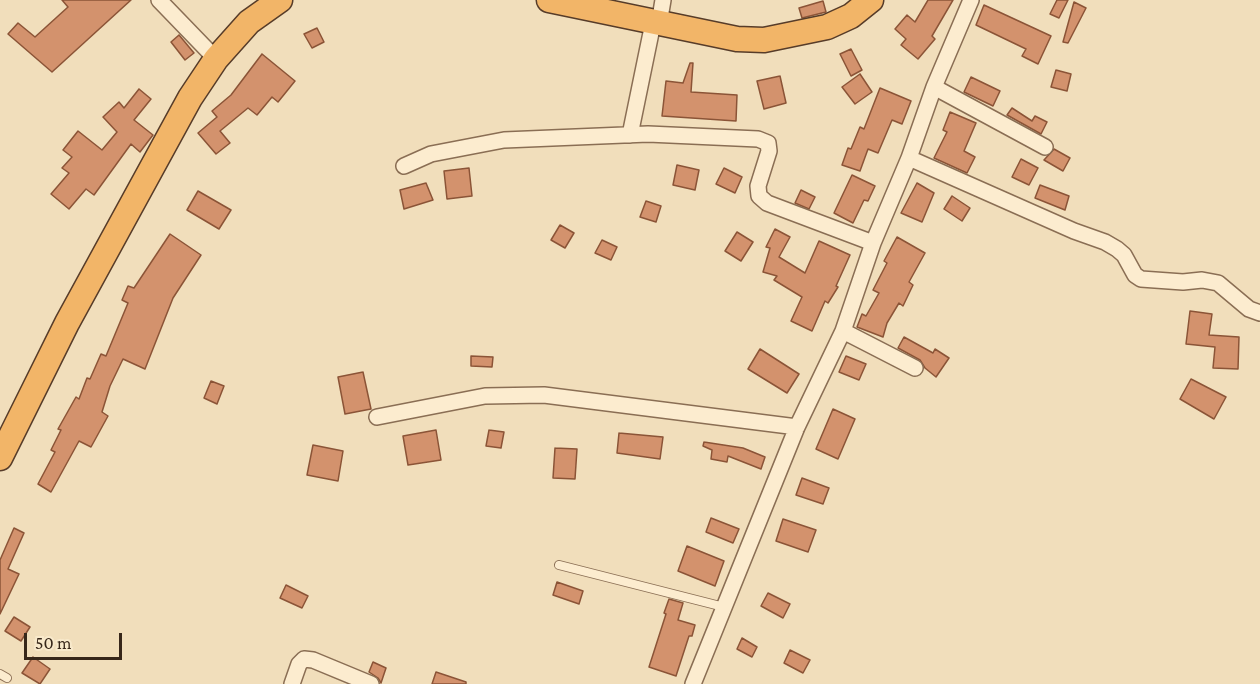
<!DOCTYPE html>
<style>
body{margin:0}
#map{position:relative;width:1260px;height:684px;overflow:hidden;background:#f1debb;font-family:"Crimson Pro",serif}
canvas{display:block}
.scale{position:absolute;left:24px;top:633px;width:98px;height:27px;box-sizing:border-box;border:3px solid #37271a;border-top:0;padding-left:8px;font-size:18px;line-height:21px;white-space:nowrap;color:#37271a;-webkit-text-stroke:4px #f8e9cb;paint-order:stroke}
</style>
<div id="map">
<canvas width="1260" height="684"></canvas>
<div class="scale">50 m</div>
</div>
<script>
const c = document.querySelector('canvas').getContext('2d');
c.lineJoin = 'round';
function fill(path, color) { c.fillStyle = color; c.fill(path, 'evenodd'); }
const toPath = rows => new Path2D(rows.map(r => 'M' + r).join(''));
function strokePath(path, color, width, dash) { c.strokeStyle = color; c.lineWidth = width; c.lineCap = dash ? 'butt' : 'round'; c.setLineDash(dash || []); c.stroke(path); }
const building = toPath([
 [62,0,131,0,52,72,8,34,18,23,35,37,68,7,62,0],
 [928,0,953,0,932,36,935,39,918,59,901,45,906,39,895,29,907,15,915,22,928,0],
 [1057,0,1068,0,1059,18,1050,14,1057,0],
 [823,1,826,12,802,18,799,8,823,1],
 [1074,2,1086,8,1068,43,1063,42,1074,2],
 [984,5,1051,36,1038,64,1022,56,1026,49,976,25,984,5],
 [317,28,324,42,312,48,304,34,317,28],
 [179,35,194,53,185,60,171,42,179,35],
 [851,49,862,70,851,76,840,54,851,49],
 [262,54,295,81,278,102,272,97,257,115,248,108,220,131,230,143,216,154,198,133,217,117,212,111,231,95,262,54],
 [690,63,693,63,691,92,737,95,736,121,662,116,666,81,683,83,690,63],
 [1056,70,1071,74,1067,91,1051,87,1056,70],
 [860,74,872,92,855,104,842,87,860,74],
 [780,76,786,103,764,109,757,81,780,76],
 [971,77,1000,91,993,106,964,92,971,77],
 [880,88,911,101,902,124,892,120,878,153,868,149,860,171,842,165,848,148,851,149,860,127,864,129,880,88],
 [139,89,151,99,134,120,153,135,140,152,131,144,94,195,86,189,69,209,51,194,69,173,62,168,72,157,63,150,78,131,102,150,117,132,103,117,119,102,124,108,139,89],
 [1012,108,1032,121,1035,116,1047,122,1041,134,1007,115,1012,108],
 [950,112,976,123,964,151,975,157,967,173,934,158,947,132,943,130,950,112],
 [1054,149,1070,158,1063,171,1044,160,1054,149],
 [1021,159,1038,168,1029,185,1012,177,1021,159],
 [677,165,699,170,695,190,673,185,677,165],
 [469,168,472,196,447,199,444,171,469,168],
 [724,168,742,177,735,193,716,184,724,168],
 [852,175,875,186,868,201,864,200,853,223,834,213,852,175],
 [426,183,433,200,404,209,400,190,426,183],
 [917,183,934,193,922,222,901,213,917,183],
 [1040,185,1069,196,1065,210,1035,198,1040,185],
 [801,190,815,197,809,209,795,203,801,190],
 [198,191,231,210,219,229,187,210,198,191],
 [952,196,970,208,962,221,944,209,952,196],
 [646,201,661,206,656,222,640,217,646,201],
 [560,225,574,233,565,248,551,240,560,225],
 [775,229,790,237,779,257,805,273,819,241,850,255,836,286,838,287,828,303,825,301,812,331,791,321,802,297,774,280,777,276,763,272,770,248,766,247,775,229],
 [737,232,753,242,741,261,725,251,737,232],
 [170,234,201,255,173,298,145,369,123,359,110,386,102,412,108,416,91,447,79,441,51,492,38,484,55,452,51,450,61,430,58,429,76,397,79,399,87,378,90,379,101,354,106,356,128,303,122,300,128,286,134,288,170,234],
 [897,237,925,253,909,282,913,285,903,306,899,303,887,323,883,337,857,327,862,314,866,316,879,293,873,290,887,263,884,261,897,237],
 [602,240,617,247,611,260,595,253,602,240],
 [1190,311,1212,314,1209,335,1239,337,1238,369,1213,368,1215,347,1186,344,1190,311],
 [904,337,933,353,935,349,949,358,936,377,925,368,920,360,898,348,904,337],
 [760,349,799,374,787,393,748,369,760,349],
 [471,356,493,357,492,367,471,366,471,356],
 [846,356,866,364,859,380,839,372,846,356],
 [363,372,371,409,345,414,338,377,363,372],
 [1191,379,1226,397,1214,419,1180,399,1191,379],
 [211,381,224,386,217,404,204,398,211,381],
 [833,409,855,419,838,459,816,449,833,409],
 [436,430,441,460,408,465,403,436,436,430],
 [489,430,504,432,501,448,486,446,489,430],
 [619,433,663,437,660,459,617,453,619,433],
 [704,442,743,448,765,457,761,469,728,456,727,462,711,459,712,450,703,446,704,442],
 [313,445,343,451,338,481,307,475,313,445],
 [555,448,577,449,575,479,553,478,555,448],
 [802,478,829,488,823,504,796,495,802,478],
 [711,518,739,529,733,543,706,532,711,518],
 [783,519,816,530,808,552,776,541,783,519],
 [14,528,24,533,8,569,19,574,0,614,0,560,14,528],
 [687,546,724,561,715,586,678,571,687,546],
 [557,582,583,591,579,604,553,595,557,582],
 [286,585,308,596,302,608,280,598,286,585],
 [768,593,790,604,783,618,761,606,768,593],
 [669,599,683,603,678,620,695,625,692,636,689,636,676,676,649,667,666,614,664,613,669,599],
 [14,617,30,627,21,641,5,631,14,617],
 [742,638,757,647,752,657,737,649,742,638],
 [790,650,810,660,803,673,784,663,790,650],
 [33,657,50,669,40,684,22,673,33,657],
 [373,662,386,668,381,683,378,678,369,672,373,662],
 [436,672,466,682,466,684,432,684,436,672]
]);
fill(building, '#d3926d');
strokePath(building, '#8b5437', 1.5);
const service = toPath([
 [559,565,724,607],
 [0,674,7,678]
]);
const minor = toPath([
 [159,0,216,59],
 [659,24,663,0],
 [934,87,1045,147],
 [630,135,653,23],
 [909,158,1074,231,1105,242,1117,249,1124,255,1135,275,1141,279,1183,282,1202,280,1218,283,1249,309,1260,313],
 [404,166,431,154,504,140,648,134,758,139,768,143,769,151,758,186,759,196,767,203,873,243],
 [843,331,915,368],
 [377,417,485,396,544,395,797,427],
 [292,684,299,664,304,659,313,660,371,684],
 [693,684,797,427,843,331,873,243,909,158,934,87,971,0]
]);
const trunk = toPath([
 [549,0,737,39,764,40,827,27,851,16,871,0],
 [0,458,67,323,190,98,216,59,249,22,280,0]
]);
strokePath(service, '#8a6e54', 10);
strokePath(minor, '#8a6e54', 18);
strokePath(trunk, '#573c29', 27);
strokePath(service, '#fceccf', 8);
strokePath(minor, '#fceccf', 15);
strokePath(trunk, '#f2b568', 24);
</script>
